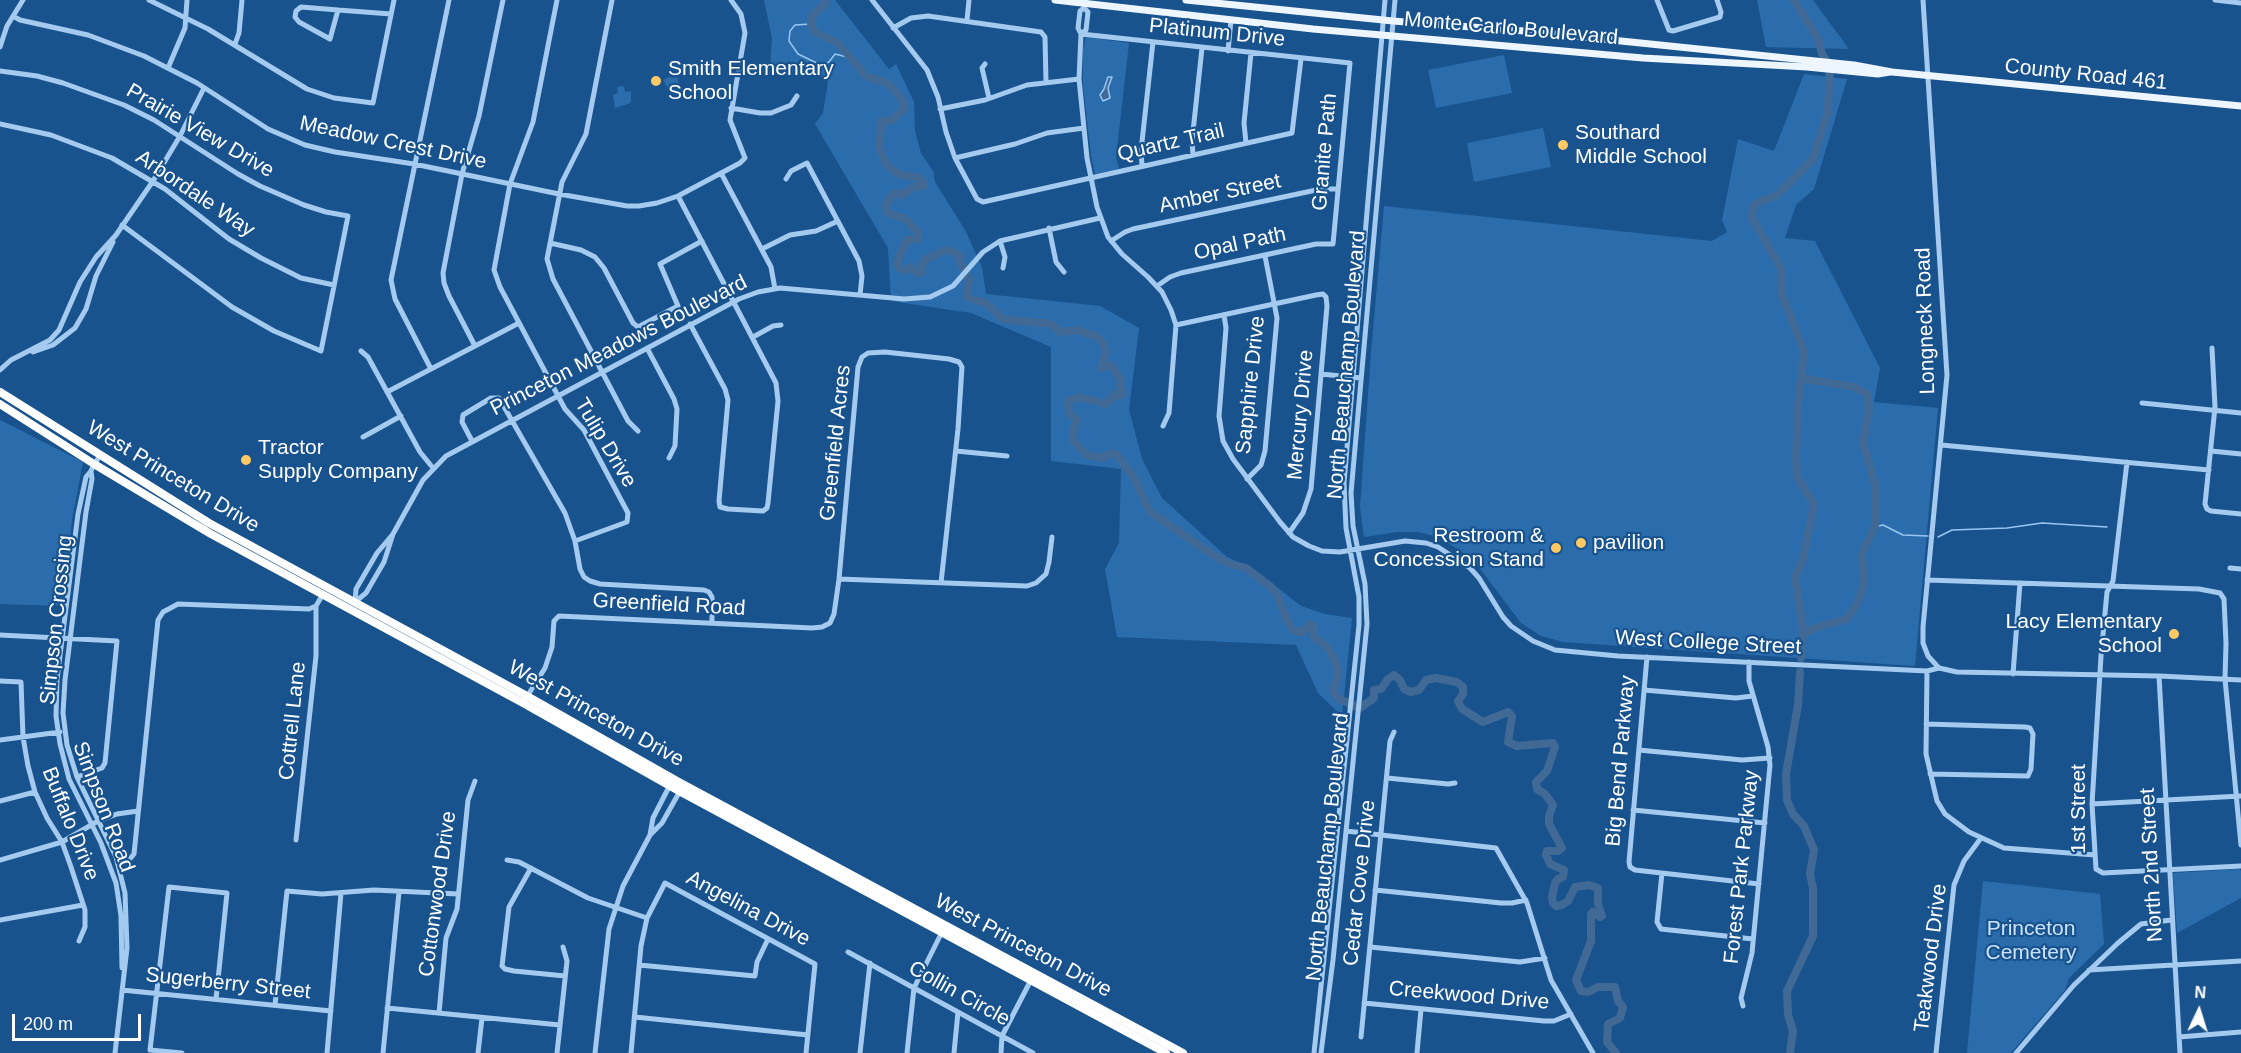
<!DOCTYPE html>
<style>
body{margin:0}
#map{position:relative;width:2241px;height:1053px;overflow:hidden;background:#19538e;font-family:Helvetica,sans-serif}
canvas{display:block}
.north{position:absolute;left:2169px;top:981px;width:60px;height:60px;-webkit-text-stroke:4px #19538e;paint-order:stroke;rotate:4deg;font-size:16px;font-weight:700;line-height:24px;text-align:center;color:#fff}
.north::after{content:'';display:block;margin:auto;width:21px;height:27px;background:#fff;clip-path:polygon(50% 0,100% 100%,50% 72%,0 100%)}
.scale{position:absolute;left:12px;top:1014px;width:129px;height:27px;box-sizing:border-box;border:3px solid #fff;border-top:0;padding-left:8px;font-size:18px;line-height:21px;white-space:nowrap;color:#fff;-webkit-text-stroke:4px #19538e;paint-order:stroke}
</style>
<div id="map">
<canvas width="2241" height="1053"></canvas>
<div class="north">N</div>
<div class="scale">200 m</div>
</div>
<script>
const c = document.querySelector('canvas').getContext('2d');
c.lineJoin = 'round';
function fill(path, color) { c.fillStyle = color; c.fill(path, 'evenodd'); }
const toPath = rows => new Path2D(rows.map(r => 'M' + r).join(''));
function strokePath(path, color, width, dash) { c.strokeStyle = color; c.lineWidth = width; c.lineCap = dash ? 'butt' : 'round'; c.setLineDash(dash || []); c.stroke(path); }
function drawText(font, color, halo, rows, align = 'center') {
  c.font = font + ' Helvetica,sans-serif'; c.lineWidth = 4.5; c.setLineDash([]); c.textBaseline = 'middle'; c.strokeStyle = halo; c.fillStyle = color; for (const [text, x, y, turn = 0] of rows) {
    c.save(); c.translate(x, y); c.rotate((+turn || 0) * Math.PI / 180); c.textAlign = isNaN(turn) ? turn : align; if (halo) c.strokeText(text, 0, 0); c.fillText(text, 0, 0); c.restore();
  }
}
fill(toPath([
 [764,0,835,0,889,69,896,64,914,102,915,131,921,153,933,171,935,182,965,230,982,267,986,294,1100,306,1139,328,1129,410,1142,459,1162,498,1227,557,1252,568,1301,606,1325,614,1352,618,1342,716,1318,693,1296,645,1117,637,1105,569,1119,543,1121,469,1051,461,1051,347,971,313,891,301,888,248,815,124,823,113,828,82,811,70,787,73,770,67,772,38],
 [1757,0,1813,0,1849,49,1766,47],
 [1086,37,1129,43,1116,157,1119,169,1095,174,1091,156,1083,85,1083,49],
 [1504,55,1512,93,1436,108,1428,70],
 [1804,74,1847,79,1814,189,1796,205,1785,238,1815,241,1880,368,1874,402,1938,408,1915,666,1563,642,1541,636,1521,623,1478,566,1465,554,1439,537,1418,532,1397,532,1364,537,1360,507,1371,353,1384,206,1712,241,1727,232,1722,220,1738,139,1774,151],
 [669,77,678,78,679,93,674,93,667,87,663,80],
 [624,86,625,92,631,91,631,102,628,104,615,108,613,95,618,93,617,87],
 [1543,128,1551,167,1474,182,1467,143],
 [0,420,83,462,72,520,63,606,0,604],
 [2239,869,2241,871,2241,898,2177,933,2173,873],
 [1983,881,2100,894,2104,944,2069,978,2065,990,2011,1053,1967,1053]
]), '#2b6dac');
const water = toPath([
 [1108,77,1112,77,1108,88,1110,98,1103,101,1100,95,1104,89,1108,77]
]);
fill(water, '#406a95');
strokePath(water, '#98c6f1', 1.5);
strokePath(toPath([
 [811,24,795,25,790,31,789,41,798,54,821,65,829,62,835,54,851,58],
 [1875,527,1883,525,1903,535,1928,536],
 [1938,537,1952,530,2007,528,2042,523,2107,527]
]), '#98c6f1', 1.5);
strokePath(toPath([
 [826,0,825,4,812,16,811,24,815,32,838,43,866,76,889,84,902,99,904,109,890,121,882,121,879,146,885,162,891,169,899,174,919,178,923,182,924,186,913,187,903,195,894,193,886,204,887,213,904,218,918,232,918,239,907,240,900,254,897,262,899,268,905,270,911,267,916,273,921,273,921,266,925,260,945,250,949,250,960,256,960,263,970,281,967,288,968,298,986,303,1003,319,1051,324,1060,332,1077,330,1098,337,1103,343,1106,352,1101,368,1107,365,1112,366,1121,380,1120,385,1123,394,1119,396,1116,393,1106,404,1079,397,1068,401,1069,413,1077,420,1073,430,1073,441,1087,455,1102,458,1112,453,1117,455,1134,478,1150,512,1213,555,1227,563,1246,568,1271,587,1278,596,1284,614,1293,630,1302,633,1310,624,1314,626,1314,637,1328,648,1336,663,1338,674,1333,691,1339,699,1360,708,1374,698,1374,690,1381,689,1388,679,1394,675,1400,680,1404,689,1411,692,1419,690,1426,680,1435,678,1457,682,1463,687,1463,694,1458,701,1462,709,1483,722,1508,712,1512,716,1508,742,1517,746,1553,743,1555,747,1547,771,1536,782,1537,789,1545,794,1553,805,1549,816,1549,824,1562,848,1558,851,1547,851,1546,855,1550,864,1564,870,1563,877,1558,879,1555,883,1552,897,1553,903,1556,906,1562,905,1568,901,1575,887,1589,885,1598,888,1598,904,1602,916,1600,917,1593,912,1591,914,1591,941,1576,980,1581,991,1588,992,1598,987,1615,987,1618,1001,1623,1007,1620,1018,1608,1024,1607,1042,1616,1053],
 [1794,0,1818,39,1822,54,1830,66,1828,111,1813,159,1777,195,1755,204,1751,216,1781,268,1782,295,1804,351,1798,405,1796,459,1797,477,1814,504,1803,559,1795,577,1803,628,1801,658],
 [1801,378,1854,387,1867,394,1869,410,1863,442,1876,488,1875,527,1862,553,1864,584,1857,604,1847,619,1817,627,1803,634],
 [1790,1053,1793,1031,1788,1015,1787,991,1813,936,1813,888,1810,874,1814,850,1804,826,1793,814,1787,800,1786,774,1798,705,1800,672]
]), '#406a95', 8);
strokePath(toPath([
 [149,0,208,29,307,89,334,98,373,103,394,0],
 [557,0,533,122,510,184,494,270,500,287,565,409,584,430,628,513,627,522,575,541],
 [612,0,586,134,562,182,547,259,553,279,628,421,638,431],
 [872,0,927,70,938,97,946,132,955,158,977,199,983,202,1292,133,1301,59],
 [1085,0,1084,8,1080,11,1078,28,1081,34,1079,79,1087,158,1097,207,1108,237,1122,254,1148,277,1162,292,1171,310,1176,325,1169,413,1163,426],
 [1657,0,1669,30,1673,31,1720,17,1721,12,1717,0],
 [1923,0,1947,375,1923,627,1923,643,1928,656,1939,668,1957,672,2159,676,2241,680],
 [2215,0,2241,3],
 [338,10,330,39,299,22,295,17,296,11,301,7,338,10,391,14],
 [13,16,20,20,88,35,144,56,197,83,268,129,305,145,335,152,414,164,559,194,627,206,639,206,657,203,678,196,740,163,745,158,730,120,745,33,741,14,731,0],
 [967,20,969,0],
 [893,28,911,18,928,16,1041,32,1045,37,1046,82],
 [1081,34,1350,63,1333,244,1316,244,1181,273,1170,277,1157,286],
 [1081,34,1086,30,1088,12,1084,8],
 [235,44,239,33,242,0],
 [0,47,7,26,23,0],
 [1228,51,1231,20],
 [985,64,982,68,989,98],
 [168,68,185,28,187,0],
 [0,71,37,76,63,83,124,105,154,120,238,174,260,186,304,205,326,212,348,216,321,351,274,331,232,307,122,225],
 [731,108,760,113,771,113,791,105,797,96],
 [940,109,985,100,1027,85,1079,79],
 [0,124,51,135,112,158,165,189,229,239,261,258,301,278,334,285],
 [1246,143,1244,123,1251,53],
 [1193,155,1192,141,1202,48],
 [955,158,1015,144,1047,133,1084,128],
 [1142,166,1141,151,1153,42],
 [721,173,771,267,775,289],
 [786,179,791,171,807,163,859,261,862,276,860,295],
 [678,196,776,383,778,401,768,503,767,508,763,511,728,509,720,507,719,501,728,400,725,389,690,324],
 [1049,228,1056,262,1064,272],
 [1000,241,1005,257,1003,268],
 [1111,241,1125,232,1133,229,1321,189,1338,189],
 [550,243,581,250,595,257,604,268,633,323,638,327,678,306,660,264,702,241],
 [762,249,790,235,816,231,838,221],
 [1224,315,1226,328,1219,416,1223,441,1233,459,1280,522,1293,537,1309,546,1322,551,1340,552,1405,541,1426,543,1438,547,1470,568,1479,578,1503,617,1511,626,1533,641,1555,650,1618,656,1927,671,1939,668],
 [1176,325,1316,295,1323,294,1326,297,1327,306,1311,489,1303,513,1289,533],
 [753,337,773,326,781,325],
 [475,346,449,296,444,283,443,273,462,174,479,116,503,0],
 [647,348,674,399,677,409,675,446,669,458],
 [2212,348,2215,407,2205,504,2207,509,2211,511,2241,514],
 [361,351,368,357,420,452,433,468],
 [33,352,53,345,75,328,86,309,96,276,113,242],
 [431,369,395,299,391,280,449,0],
 [0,370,11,360,50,340,59,330,80,282,96,257,116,235,153,181,180,136,204,88],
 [1321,374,1361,378],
 [387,392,519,323],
 [2142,403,2241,413],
 [363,437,401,416],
 [472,441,462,422,463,415,491,398,499,398,565,513,575,541,580,569,584,577,590,581,600,584,704,590,709,592,712,597,712,623],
 [1941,445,2209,470],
 [956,451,1007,456],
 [2211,451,2241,454],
 [101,455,94,464,91,471,92,479,86,512,65,680,63,713,67,745,77,777,116,857,125,893,127,948,115,1053],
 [2127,462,2113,581,2107,592,2101,656,2092,804,2096,869,2103,873,2241,866],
 [91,471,86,477,78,514,57,679,56,716,60,744,69,779,101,843,116,883,121,916,122,968],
 [1247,479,1261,465,1265,451,1277,318,1265,256],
 [2230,568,2241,569],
 [839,579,1027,586,1036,583,1046,574,1049,562,1052,537],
 [1927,580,2199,589,2220,593,2224,599,2226,643,2225,679,2241,845],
 [355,602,366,593,384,562,393,534,423,480,446,456,739,299,758,292,780,288,904,299,930,297,953,286,983,252,1000,241,1100,218],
 [355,602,356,589,377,553,393,534],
 [0,635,117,641,105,763,102,768,77,777],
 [1647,657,1629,862,1630,867,1635,870,1759,884],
 [1927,671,1926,754,1937,801,1945,814,1969,832,2004,848,2095,855],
 [2013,674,2020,583],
 [2159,676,2180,1053],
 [0,681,21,682,23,737,28,766,35,792,47,818,62,842,71,867,85,910,85,927,79,941],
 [1644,690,1736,698,1753,696],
 [523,703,545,668,552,647,554,621,559,616,812,628,822,627,830,623,834,614,839,579,858,367,862,357,868,353,885,352,949,359,959,362,962,367,958,429,941,583],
 [1926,724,2025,727,2030,728,2033,734,2031,769,2028,776,1930,774],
 [0,740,60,732],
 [1639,750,1742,760,1770,758],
 [1387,778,1448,784,1455,783],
 [671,783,653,818,650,835,662,823,680,791],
 [0,801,35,792],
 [2092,804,2241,796],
 [1633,810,1765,823],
 [1346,831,1496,848,1527,903,1551,980,1593,1053],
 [296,840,316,656,316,606],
 [0,860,62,842,98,821,117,814,138,811],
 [507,860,519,862,588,898,647,918],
 [118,864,129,860,134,854,158,620,163,612,178,604,309,609,316,606,323,594],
 [531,868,509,907,502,966,505,969,514,971,565,976],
 [1662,873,1657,922,1661,929,1753,939],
 [1375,890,1501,903,1512,903,1526,900],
 [0,920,83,905],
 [1370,947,1520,962,1545,958],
 [848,952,1033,1053],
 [639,965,755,976,757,962,768,939],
 [2089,970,2241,961],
 [122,990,331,1011],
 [1364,1003,1544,1021,1554,1021,1571,1014],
 [275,1005,287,891,322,894,374,890,458,894],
 [1743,1006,1741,998,1752,953,1770,765,1768,747,1749,681,1749,662],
 [387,1008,560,1025],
 [439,1013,446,938,457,909,468,800,475,781],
 [635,1017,808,1035],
 [1361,1037,1390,741,1394,732],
 [2179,1037,2241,1032],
 [182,1053,150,1050,169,887,227,893,216,999],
 [327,1053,341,893],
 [383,1053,399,892],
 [478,1053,482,1018],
 [557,1053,567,961,563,947],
 [595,1053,609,929,623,886,650,835],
 [631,1053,641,946,647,918,665,883,815,964,806,1053],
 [860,1053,870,963],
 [907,1053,914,988,943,930],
 [954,1053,958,1012],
 [1001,1053,1002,1036,1032,978],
 [1314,1053,1359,625,1359,597,1346,528,1344,483,1385,0],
 [1321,1053,1333,960,1367,624,1365,584,1353,526,1351,493,1395,0],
 [1417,1053,1421,1009],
 [1936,1053,1954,885,1964,861,1981,838],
 [2016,1053,2074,985,2118,943,2141,924,2171,920]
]), '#a5caef', 5);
strokePath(toPath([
 [1055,0,1313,29,1643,58,1807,67,1878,74,1890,72],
 [1186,0,1393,21,1524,31,1854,65,1892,72,2241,106]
]), '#edf5ff', 7);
strokePath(toPath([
 [0,392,209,523,527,696,677,781,1183,1053],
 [0,404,94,464,211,534,523,703,679,791,1166,1053]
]), '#fff', 8);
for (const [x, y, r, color] of [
 [656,81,6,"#ffc963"],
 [1563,145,6,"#ffc963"],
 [246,460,6,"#ffc963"],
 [1581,543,6,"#ffc963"],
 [1556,548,6,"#ffc963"],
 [2174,634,6,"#ffc963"]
]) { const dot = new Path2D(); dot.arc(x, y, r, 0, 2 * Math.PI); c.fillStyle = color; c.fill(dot); strokePath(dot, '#19538e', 2); }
drawText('21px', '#fff', '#19538e', [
 ["Monte Carlo Boulevard",1511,29,5],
 ["Platinum Drive",1217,33,6],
 ["County Road 461",2086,75,6],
 ["Prairie View Drive",200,131,30],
 ["Meadow Crest Drive",393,143,12],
 ["Quartz Trail",1171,143,-13],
 ["Granite Path",1325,152,-85],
 ["Arbordale Way",195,194,34],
 ["Amber Street",1220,194,-12],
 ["Opal Path",1240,244,-12],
 ["Longneck Road",1926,321,-92],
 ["Princeton Meadows Boulevard",619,346,-27],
 ["North Beauchamp Boulevard",1347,365,-85],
 ["Sapphire Drive",1251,385,-84],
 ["Mercury Drive",1301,415,-85],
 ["Tulip Drive",605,443,59],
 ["Greenfield Acres",836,443,-84],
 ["West Princeton Drive",173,477,31],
 ["Greenfield Road",669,605,3],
 ["Simpson Crossing",57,620,-84],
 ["West College Street",1708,643,3],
 ["West Princeton Drive",596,714,29],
 ["Cottrell Lane",293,721,-84],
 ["Big Bend Parkway",1621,761,-85],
 ["Simpson Road",103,807,69],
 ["1st Street",2079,809,-90],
 ["Buffalo Drive",70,824,68],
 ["North Beauchamp Boulevard",1328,847,-84],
 ["North 2nd Street",2152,865,-93],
 ["Forest Park Parkway",1742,867,-84],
 ["Cedar Cove Drive",1360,883,-84],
 ["Cottonwood Drive",438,894,-82],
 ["Angelina Drive",748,909,28],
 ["West Princeton Drive",1023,946,28],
 ["Teakwood Drive",1931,958,-83],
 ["Sugerberry Street",228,984,6],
 ["Collin Circle",959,994,29],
 ["Creekwood Drive",1469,996,5]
]);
drawText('21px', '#fff', '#19538e', [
 ["Smith Elementary",668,69],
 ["School",668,93],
 ["Southard",1575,133],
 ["Middle School",1575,157],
 ["Tractor",258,448],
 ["Supply Company",258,472],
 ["Restroom &",1544,536,"right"],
 ["Concession Stand",1544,560,"right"],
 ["pavilion",1593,543],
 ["Lacy Elementary",2162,622,"right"],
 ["School",2162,646,"right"]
], 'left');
drawText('21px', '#cbe3fa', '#19538e', [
 ["Princeton",2031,929],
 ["Cemetery",2031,953]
]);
</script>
